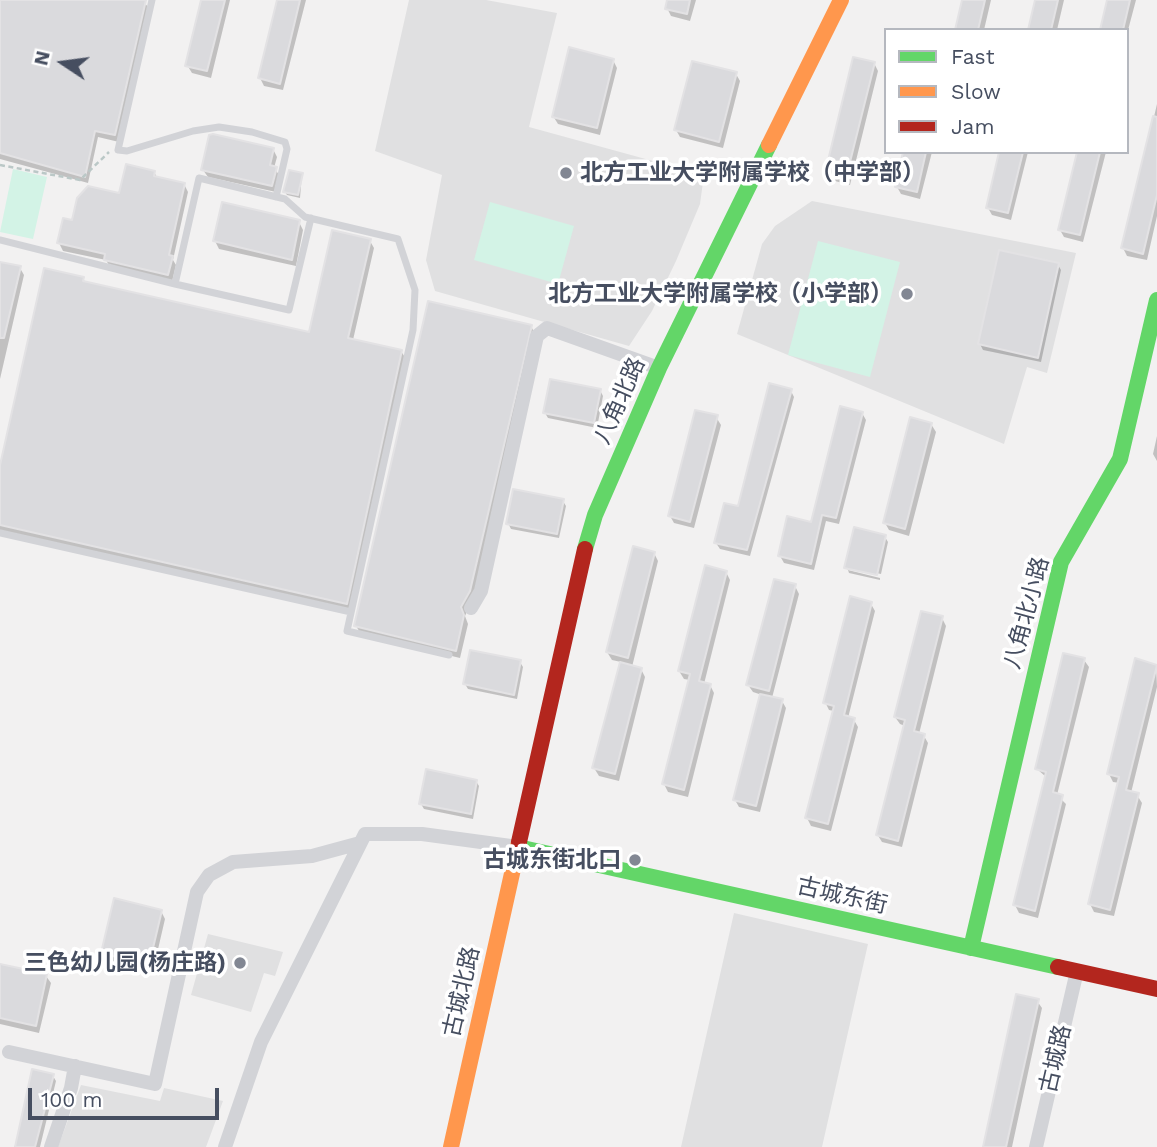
<!DOCTYPE html>
<meta charset="utf-8">
<style>
body{margin:0}
#map{position:relative;width:1157px;height:1147px;overflow:hidden;background:#f2f1f1;font-family:"Work Sans",sans-serif}
canvas{display:block}
.legend{position:absolute;left:884px;top:28px;width:245px;height:126px;box-sizing:border-box;background:#fff;border:2px solid #b5b8bf;margin:0;padding:9px 12px;list-style:none;font-size:21px;color:#464e60}
.legend li{display:flex;align-items:center;gap:14px;height:35px}
.legend b{width:35px;border:2px solid #b5b8bf}
.north{position:absolute;left:28px;top:28px;width:70px;height:70px;-webkit-text-stroke:5px #fff;paint-order:stroke;rotate:283deg;font-size:19px;font-weight:700;line-height:28px;text-align:center;color:#464e60}
.north::after{content:'';display:block;margin:auto;width:24px;height:32px;background:#464e60;clip-path:polygon(50% 0,100% 100%,50% 72%,0 100%)}
.scale{position:absolute;left:28px;top:1088px;width:191px;height:32px;box-sizing:border-box;border:4px solid #464e60;border-top:0;padding-left:9px;font-size:21px;line-height:24px;white-space:nowrap;color:#464e60;-webkit-text-stroke:5px #fff;paint-order:stroke}
</style>
<div id="map">
<canvas width="1157" height="1147"></canvas>
<ul class="legend">
<li><b style="height:9px;background:#63d668"></b>Fast</li>
<li><b style="height:9px;background:#ff974d"></b>Slow</li>
<li><b style="height:9px;background:#b3261e"></b>Jam</li>
</ul>
<div class="north">N</div>
<div class="scale">100 m</div>
</div>
<script>
const c = document.querySelector('canvas').getContext('2d');
c.lineJoin = 'round';
function fill(path, color) { c.fillStyle = color; c.fill(path, 'evenodd'); }
const toPath = rows => new Path2D(rows.map(r => 'M' + r).join(''));
function strokePath(path, color, width, dash) { c.strokeStyle = color; c.lineWidth = width; c.lineCap = dash ? 'butt' : 'round'; c.setLineDash(dash || []); c.stroke(path); }
function drawText(font, color, halo, rows, align = 'center') {
  c.font = font + ' "Work Sans","Noto Sans SC",sans-serif'; c.lineWidth = 7; c.setLineDash([]); c.textBaseline = 'middle'; c.strokeStyle = halo; c.fillStyle = color; for (const [text, x, y, turn = 0] of rows) {
    c.save(); c.translate(x, y); c.rotate((+turn || 0) * Math.PI / 180); c.textAlign = isNaN(turn) ? turn : align; if (halo) c.strokeText(text, 0, 0); c.fillText(text, 0, 0); c.restore();
  }
}
fill(toPath([
 [409,0,486,0,557,13,529,127,693,172,703,182,700,204,676,261,652,311,629,346,435,291,426,260,442,175,375,151],
 [812,201,1076,253,1047,373,1027,367,1004,444,737,334,762,244,775,226],
 [734,913,868,944,822,1147,681,1147],
 [208,934,283,952,275,976,264,973,251,1012,191,995],
 [81,1085,160,1101,164,1088,223,1101,206,1147,58,1147]
]), '#e0e0e1');
fill(toPath([
 [13,169,47,177,33,239,0,232],
 [490,202,574,226,558,284,474,260],
 [818,241,900,262,870,377,788,355]
]), '#d3f3e6');
fill(toPath([
 [0,0,142,0,149,8,119,142,98,137,88,183,0,159],
 [203,0,230,0,211,78,192,73,187,65],
 [279,0,306,0,283,90,264,86,260,78],
 [669,0,696,0,690,21,671,16,667,8],
 [964,0,991,0,984,30,957,30],
 [1037,0,1064,0,1057,30,1030,30],
 [1109,0,1136,0,1127,34,1127,30,1101,30],
 [613,60,617,68,600,135,558,124,553,116],
 [874,63,878,71,850,185,831,180,827,172],
 [736,74,740,81,723,148,680,137,676,130],
 [1157,104,1157,216,1147,260,1127,256,1123,248],
 [273,149,277,157,274,168,280,176,276,192,208,177,203,170],
 [905,152,932,152,920,199,901,194,897,187],
 [1001,152,1028,152,1011,220,992,215,988,208],
 [1079,152,1106,152,1083,242,1064,237,1060,230],
 [154,172,158,179,184,184,188,192,173,260,176,265,172,282,110,267,106,260,63,251,59,243,74,222],
 [302,174,300,198,287,195,285,192],
 [299,222,303,230,296,266,219,249,215,241],
 [370,241,374,248,353,340,401,351,406,359,350,611,0,531,0,473,83,278,86,284,310,334],
 [0,263,20,268,24,275,0,379],
 [1058,265,1061,270,1041,362,983,350,980,344],
 [531,326,535,334,473,599,465,616,468,624,460,658,361,634,356,626],
 [600,390,603,396,597,428,548,418,545,413],
 [791,391,794,397,750,556,720,549,716,543,739,508],
 [862,413,866,420,839,524,826,521,814,570,784,563,780,556,812,524],
 [716,417,721,425,694,528,674,523,670,516],
 [931,424,936,432,909,536,889,530,885,523],
 [1157,436,1157,461,1153,454],
 [563,501,566,506,559,538,511,529,508,523],
 [885,537,888,542,881,574,848,567,848,570,846,567],
 [654,553,658,561,632,667,641,669,645,677,619,781,599,776,594,768,621,662,612,660,607,652],
 [848,570,880,578,880,580,849,573],
 [726,572,730,580,704,684,710,685,714,693,688,797,668,792,664,784,690,680,684,679,679,671],
 [795,586,799,594,772,698,782,701,786,708,760,812,739,807,735,800,762,695,753,692,748,685],
 [871,604,875,611,848,718,854,720,858,727,831,831,811,826,807,818,834,711,829,710,825,702],
 [942,618,946,626,919,734,924,736,928,743,902,847,882,842,877,834,905,726,900,724,895,717],
 [1084,660,1089,667,1057,795,1066,804,1038,918,1019,913,1015,905,1046,777,1037,769],
 [520,662,523,667,517,699,468,689,465,684],
 [1156,665,1157,687,1131,793,1137,795,1142,803,1114,916,1094,912,1090,904,1120,783,1113,782,1109,774],
 [476,781,479,786,473,819,424,809,421,804],
 [161,911,165,919,153,971,107,960,103,952],
 [0,968,46,976,51,983,39,1033,0,1024],
 [1037,1001,1042,1008,1012,1147,985,1147],
 [53,1076,56,1081,40,1147,14,1147]
]), '#0003');
const building = toPath([
 [0,0,146,0,115,135,95,131,85,177,0,153,0,0],
 [201,0,225,0,207,71,185,66,201,0],
 [277,0,300,0,280,84,258,78,277,0],
 [667,0,690,0,687,14,665,9,667,0],
 [962,0,985,0,978,30,955,30,962,0],
 [1035,0,1058,0,1051,30,1028,30,1035,0],
 [1107,0,1130,0,1123,30,1100,30,1107,0],
 [569,47,614,59,597,128,552,117,569,47],
 [853,57,875,62,846,178,825,173,853,57],
 [692,61,737,72,719,142,674,130,692,61],
 [1153,116,1157,117,1157,195,1143,254,1121,248,1153,116],
 [213,134,274,148,270,165,277,167,272,186,201,170,209,135,213,134],
 [903,152,926,152,917,192,895,187,903,152],
 [999,152,1023,152,1008,213,986,208,999,152],
 [1077,152,1100,152,1080,235,1058,230,1077,152],
 [126,164,155,171,154,176,185,183,169,255,173,256,168,275,104,260,105,254,57,243,63,218,72,220,77,198,88,186,119,193,126,164],
 [289,170,303,173,298,195,283,192,289,170],
 [222,202,300,220,292,260,213,241,222,202],
 [332,230,371,239,348,338,402,350,347,604,0,525,0,465,44,268,84,277,83,281,309,332,332,230],
 [999,250,1059,263,1038,358,978,344,999,250],
 [0,262,21,266,4,338,0,338,0,262],
 [428,301,532,325,470,591,461,607,464,615,456,651,354,626,428,301],
 [550,379,601,389,594,423,543,413,550,379],
 [769,383,792,389,747,550,714,543,724,503,738,506,769,383],
 [840,406,863,412,836,518,822,515,811,564,778,556,787,516,811,522,840,406],
 [695,410,718,415,690,522,668,516,695,410],
 [910,417,932,423,905,529,883,523,910,417],
 [513,489,564,499,557,534,506,524,513,489],
 [854,527,886,535,877,575,844,568,854,527],
 [633,546,655,552,628,658,606,652,633,546],
 [705,565,727,571,699,681,711,684,684,790,662,784,690,674,678,671,705,565],
 [774,579,796,584,769,691,746,685,774,579],
 [850,596,872,602,844,715,855,718,828,824,805,818,834,706,823,703,850,596],
 [921,611,943,616,914,731,925,734,898,841,876,835,905,720,894,717,921,611],
 [470,650,521,660,514,695,463,684,470,650],
 [1063,653,1085,658,1053,792,1063,795,1035,911,1013,905,1046,772,1035,769,1063,653],
 [1135,658,1157,665,1126,790,1139,793,1110,910,1088,904,1119,777,1107,774,1135,658],
 [620,662,642,668,615,774,592,768,620,662],
 [760,694,783,699,756,806,733,800,760,694],
 [426,769,477,780,471,814,419,804,426,769],
 [114,898,162,910,149,965,101,953,114,898],
 [0,964,47,974,36,1026,0,1018,0,964],
 [1016,994,1039,999,1006,1147,983,1147,1016,994],
 [32,1069,54,1074,35,1147,15,1147,32,1069]
]);
fill(building, '#dadadd');
strokePath(building, '#e3e2e4', 2);
strokePath(toPath([
 [0,165,80,180,109,152]
]), '#bbc8c7', 2.5, [5, 3.5]);
strokePath(toPath([
 [152,0,118,150,127,151,193,131,219,127,252,132,285,142,287,149,276,197],
 [0,240,175,284,199,178,285,199,305,217,398,239,415,290,413,330,347,631,449,655],
 [175,284,289,310,311,218],
 [0,533,351,612]
]), '#d2d3d7', 7);
strokePath(toPath([
 [471,608,481,591,537,336,547,328,659,368],
 [9,1052,155,1084,197,892,209,875,233,862,312,856,360,843],
 [51,1147,71,1088,75,1066],
 [225,1147,261,1042,365,834,422,834,518,847],
 [1036,1147,1077,971]
]), '#d2d3d7', 14);
strokePath(toPath([
 [585,549,595,515,659,368,769,145],
 [518,847,1058,967],
 [971,948,1061,562,1120,459,1157,300]
]), '#63d668', 16);
strokePath(toPath([
 [769,145,841,0],
 [451,1147,519,842]
]), '#ff974d', 16);
strokePath(toPath([
 [519,842,585,549],
 [1058,967,1157,989]
]), '#b3261e', 16);
for (const [x, y, r, color] of [
 [566,173,7,"#828793"],
 [907,294,7,"#828793"],
 [635,860,7,"#828793"],
 [240,963,7,"#828793"]
]) { const dot = new Path2D(); dot.arc(x, y, r, 0, 2 * Math.PI); c.fillStyle = color; c.fill(dot); strokePath(dot, '#fff', 2.5); }
drawText('bold 23px', '#464e60', '#fff', [
 ["北方工业大学附属学校（中学部）",580,173,"left"],
 ["北方工业大学附属学校（小学部）",893,294],
 ["古城东街北口",621,860],
 ["三色幼儿园(杨庄路)",226,963]
], 'right');
drawText('23px', '#464e60', '#fff', [
 ["八角北路",620,401,-66],
 ["八角北小路",1027,613,-75],
 ["古城东街",842,896,13],
 ["古城北路",462,992,-77],
 ["古城路",1056,1059,-77]
]);
</script>
